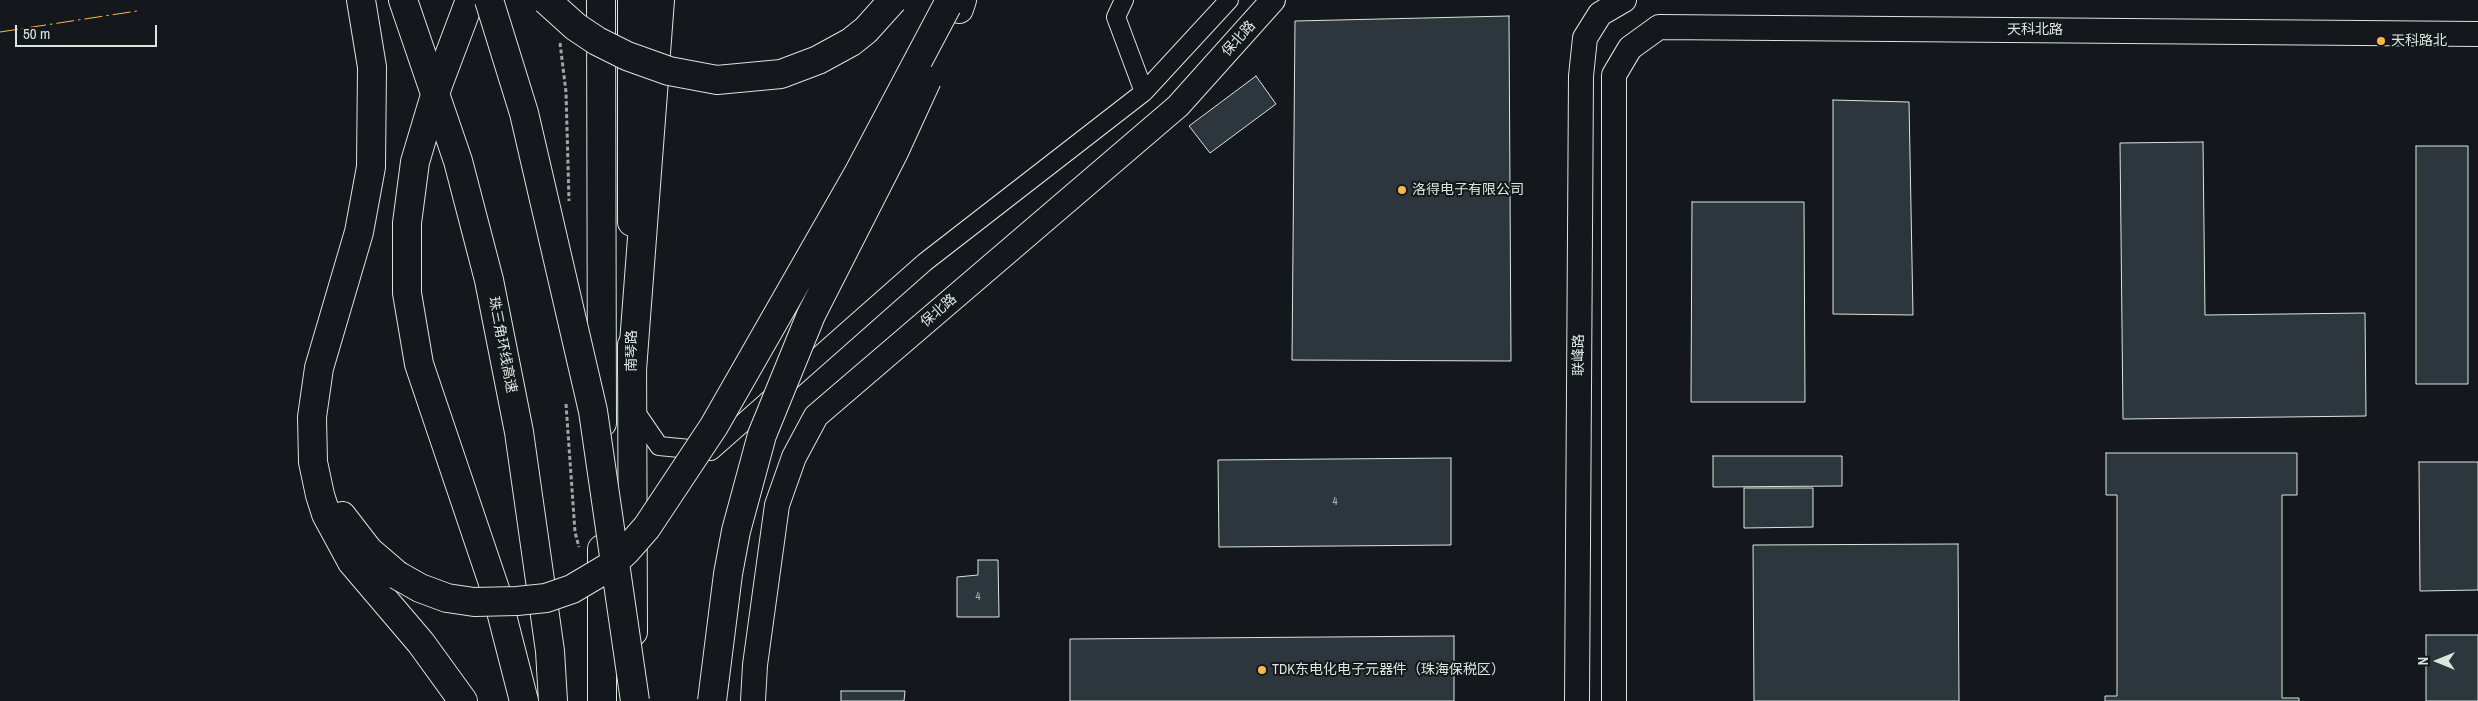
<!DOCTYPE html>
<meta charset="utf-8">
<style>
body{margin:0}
#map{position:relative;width:2478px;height:701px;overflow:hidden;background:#14181c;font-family:"Archivo Narrow",sans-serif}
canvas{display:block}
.north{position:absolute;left:2413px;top:636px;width:50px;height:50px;-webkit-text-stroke:4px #14181c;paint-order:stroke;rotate:270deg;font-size:14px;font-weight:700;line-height:20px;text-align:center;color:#d8e6dc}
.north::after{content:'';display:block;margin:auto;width:18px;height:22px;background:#d8e6dc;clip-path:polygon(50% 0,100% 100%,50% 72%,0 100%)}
.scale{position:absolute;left:15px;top:25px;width:142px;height:22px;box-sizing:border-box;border:2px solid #d8e6dc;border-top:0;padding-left:6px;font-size:15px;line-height:18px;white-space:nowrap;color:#d8e6dc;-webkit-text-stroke:4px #14181c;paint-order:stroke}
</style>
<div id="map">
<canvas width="2478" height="701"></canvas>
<div class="north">N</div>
<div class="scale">50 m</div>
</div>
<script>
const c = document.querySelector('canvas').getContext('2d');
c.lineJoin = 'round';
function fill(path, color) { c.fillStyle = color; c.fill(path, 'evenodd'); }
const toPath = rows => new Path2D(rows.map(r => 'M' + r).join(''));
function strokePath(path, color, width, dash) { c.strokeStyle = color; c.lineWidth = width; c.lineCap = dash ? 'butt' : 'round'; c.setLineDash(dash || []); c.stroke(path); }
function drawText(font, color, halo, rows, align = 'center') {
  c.font = font + ' "Archivo Narrow","Noto Sans SC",sans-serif'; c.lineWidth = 4; c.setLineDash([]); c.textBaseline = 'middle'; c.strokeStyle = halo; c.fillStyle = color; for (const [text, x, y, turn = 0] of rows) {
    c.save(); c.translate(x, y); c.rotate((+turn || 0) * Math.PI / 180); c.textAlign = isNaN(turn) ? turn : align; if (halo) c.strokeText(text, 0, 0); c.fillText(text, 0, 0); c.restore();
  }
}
const building = toPath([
 [1509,16,1511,361,1292,360,1295,21,1509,16],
 [1256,76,1276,104,1210,153,1189,126,1256,76],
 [1833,100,1909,102,1913,315,1833,314,1833,100],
 [2203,142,2205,315,2365,313,2366,416,2123,419,2120,143,2203,142],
 [2416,146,2468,146,2468,384,2416,384,2416,146],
 [1692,202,1804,202,1805,402,1691,402,1692,202],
 [2106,453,2297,453,2297,495,2282,495,2282,698,2299,698,2299,701,2105,701,2105,696,2117,696,2117,495,2106,495,2106,453],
 [1713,456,1842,456,1842,486,1713,487,1713,456],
 [1451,458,1451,545,1219,547,1218,460,1451,458],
 [2419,462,2478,462,2478,590,2420,591,2419,462],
 [1744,488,1813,488,1813,527,1744,528,1744,488],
 [1958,544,1959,701,1754,701,1753,545,1958,544],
 [978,560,998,560,999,617,957,617,957,577,978,575,978,560],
 [2426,635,2478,635,2478,701,2426,701,2426,635],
 [1454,636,1454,701,1070,701,1070,639,1454,636],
 [841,691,905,691,904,701,841,701,841,691]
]);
fill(building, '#2c363c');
strokePath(building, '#d8e6dc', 1);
const street = toPath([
 [1124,0,1116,17,1144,92],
 [633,408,659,446,711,451,925,262,1144,92,1229,0]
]);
const secondary = toPath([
 [753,701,755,665,777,505,794,457,816,416,1178,106,1273,0],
 [1577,701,1581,76,1585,38,1600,14,1624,0],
 [1614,701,1614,75,1630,48,1659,27,2478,34]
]);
const primary = toPath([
 [601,0,602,423],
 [632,0,632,222],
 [632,345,633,632],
 [602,549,602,701]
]);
const highway = toPath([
 [361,0,372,67,371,167,359,232,319,368,312,417,313,462,320,495,326,514,352,562,421,643,463,701],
 [403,0,458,161,489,280,519,432,550,651,553,701],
 [470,0,438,85,415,162,407,223,407,293,419,364,496,592,524,701],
 [959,9,962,0],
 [632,370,660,0],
 [342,516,369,551,397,575]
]);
strokePath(street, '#d8e6dc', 20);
strokePath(secondary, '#d8e6dc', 26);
strokePath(primary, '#d8e6dc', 30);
strokePath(highway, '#d8e6dc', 30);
strokePath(toPath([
 [560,43,566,92,569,201],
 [566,404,575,532,579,547]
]), '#9da8a2', 3, [4, 2.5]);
strokePath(street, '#14181c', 18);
strokePath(secondary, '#14181c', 24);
strokePath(primary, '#14181c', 28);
strokePath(highway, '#14181c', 28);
const highwayBridge = toPath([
 [489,0,524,113,593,411,635,701],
 [546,0,576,27,597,41,627,56,669,71,717,80,781,74,818,60,851,42,866,30,893,0],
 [397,575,420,588,447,598,474,602,517,601,546,598,572,589,609,567,626,551,647,527,714,426,858,174,947,6],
 [712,701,728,574,736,531,762,435,811,315,894,152,927,80]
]);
strokePath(highwayBridge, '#d8e6dc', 30, []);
strokePath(highwayBridge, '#14181c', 28);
strokePath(toPath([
 [0,32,137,11]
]), '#ffb74d', 1, [18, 4, 2.5, 4]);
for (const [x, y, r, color] of [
 [2381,41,5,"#ffb74d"],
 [1402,190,5,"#ffb74d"],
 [1262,670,5,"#ffb74d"]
]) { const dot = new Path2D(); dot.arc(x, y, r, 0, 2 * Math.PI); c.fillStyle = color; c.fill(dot); strokePath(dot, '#14181c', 2); }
drawText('11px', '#adbab4', null, [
 ["4",1335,502],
 ["4",978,597]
]);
drawText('14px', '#d8e6dc', '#14181c', [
 ["天科北路",2035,30],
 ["保北路",1239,39,-48],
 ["保北路",939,311,-41],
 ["珠三角环线高速",502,345,79],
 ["南琴路",632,351,-90],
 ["联峰路",1579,355,-90]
]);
drawText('14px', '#d8e6dc', '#14181c', [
 ["天科路北",2391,41],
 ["洛得电子有限公司",1412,190],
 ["TDK东电化电子元器件（珠海保税区）",1272,670]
], 'left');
</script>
